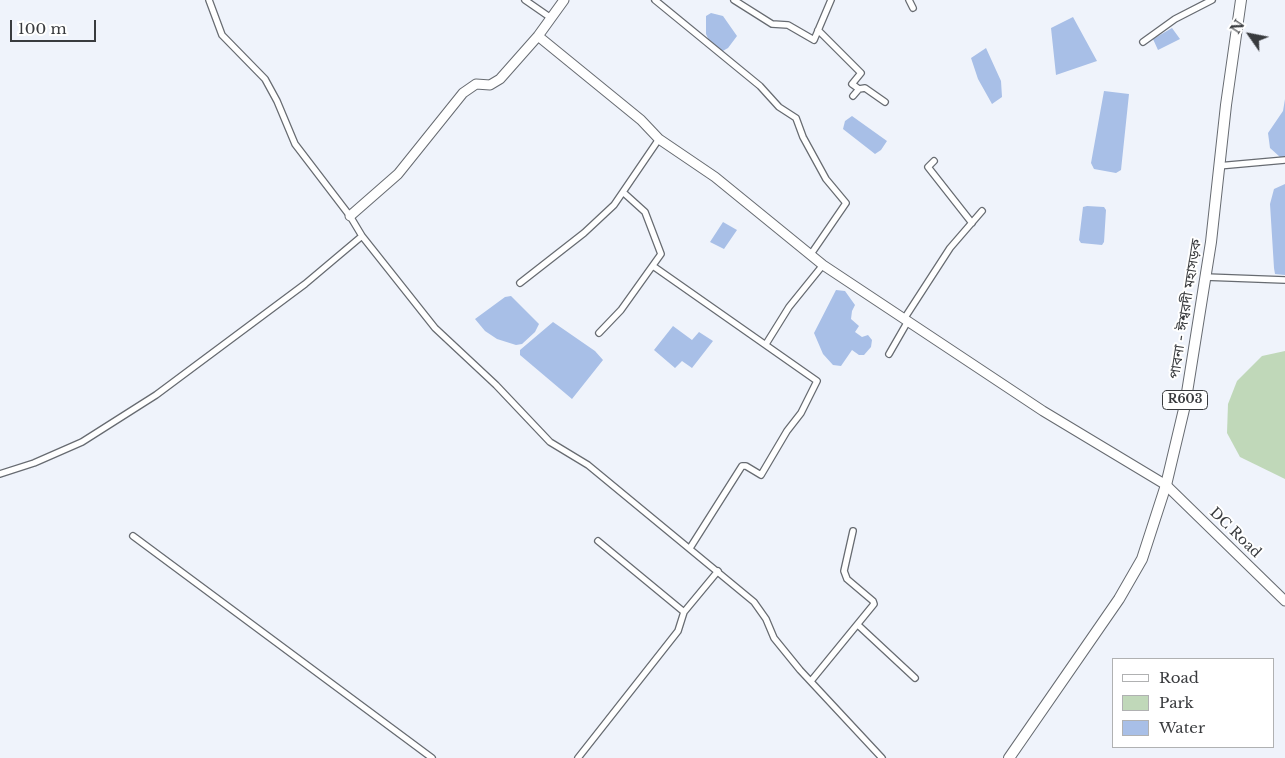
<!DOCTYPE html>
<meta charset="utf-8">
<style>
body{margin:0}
#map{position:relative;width:1285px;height:758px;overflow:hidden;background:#eff3fb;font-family:"Libre Baskerville",serif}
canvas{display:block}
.legend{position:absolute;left:1112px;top:658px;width:162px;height:90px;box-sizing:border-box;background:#fff;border:1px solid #b0b1b2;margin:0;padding:6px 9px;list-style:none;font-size:15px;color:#393b3e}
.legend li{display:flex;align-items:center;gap:10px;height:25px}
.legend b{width:25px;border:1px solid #b0b1b2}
.north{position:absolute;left:1225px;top:10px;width:50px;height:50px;-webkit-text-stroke:4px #fff;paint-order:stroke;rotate:303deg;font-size:14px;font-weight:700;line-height:20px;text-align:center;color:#393b3e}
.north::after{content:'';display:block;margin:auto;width:18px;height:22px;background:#393b3e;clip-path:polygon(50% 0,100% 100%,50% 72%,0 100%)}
.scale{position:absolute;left:10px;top:20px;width:86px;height:22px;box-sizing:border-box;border:2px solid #393b3e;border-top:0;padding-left:6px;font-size:15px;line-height:18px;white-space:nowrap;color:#393b3e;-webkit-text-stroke:4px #fff;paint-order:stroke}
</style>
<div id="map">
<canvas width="1285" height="758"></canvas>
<ul class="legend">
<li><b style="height:6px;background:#fff"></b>Road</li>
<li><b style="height:14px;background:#c0d8b9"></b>Park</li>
<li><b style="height:14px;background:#a8bfe7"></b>Water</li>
</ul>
<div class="north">N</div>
<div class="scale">100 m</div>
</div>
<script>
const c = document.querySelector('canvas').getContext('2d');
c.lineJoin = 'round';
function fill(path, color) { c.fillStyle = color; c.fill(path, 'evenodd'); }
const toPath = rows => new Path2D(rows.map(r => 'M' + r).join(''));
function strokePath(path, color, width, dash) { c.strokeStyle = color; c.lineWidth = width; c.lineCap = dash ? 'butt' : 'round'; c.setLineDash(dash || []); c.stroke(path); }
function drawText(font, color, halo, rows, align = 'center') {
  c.font = font + ' "Libre Baskerville","Noto Sans Bengali",serif'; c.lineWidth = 4; c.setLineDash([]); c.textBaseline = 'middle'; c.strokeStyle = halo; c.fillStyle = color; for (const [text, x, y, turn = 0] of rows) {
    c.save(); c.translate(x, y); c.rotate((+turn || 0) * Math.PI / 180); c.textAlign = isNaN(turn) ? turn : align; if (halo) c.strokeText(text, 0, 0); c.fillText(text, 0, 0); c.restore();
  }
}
fill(toPath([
 [1285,351,1285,479,1240,457,1227,433,1228,404,1237,381,1262,356]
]), '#c0d8b9');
fill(toPath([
 [711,13,723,16,737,36,728,48,721,52,711,45,706,34,706,16],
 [1073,17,1097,61,1056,75,1051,28],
 [1172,28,1180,39,1158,50,1153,39],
 [986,48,1001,81,1002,97,992,104,978,79,971,58],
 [1104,91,1129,94,1121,170,1116,173,1094,169,1091,163],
 [1285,99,1285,157,1280,157,1270,148,1268,133,1283,111],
 [852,116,887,141,881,150,875,154,843,129,845,121],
 [1285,184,1285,275,1275,274,1274,268,1270,204,1274,189],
 [1087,206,1104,207,1106,210,1104,242,1102,245,1081,243,1079,240,1083,207],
 [723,222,737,230,724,249,710,242],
 [836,290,845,291,855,305,852,311,851,319,859,326,855,332,862,337,868,335,872,340,871,347,864,355,859,355,852,350,841,366,833,365,823,354,814,333],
 [511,296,539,324,535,332,522,344,516,345,497,339,485,331,475,319,505,297],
 [553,322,595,351,603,360,572,399,520,355,520,350],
 [673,326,692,340,699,332,713,341,692,368,682,361,675,368,654,350]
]), '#a8bfe7');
const street = toPath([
 [525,0,551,18],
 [655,0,760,86,779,107,796,118,803,137,826,179,846,203,811,254],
 [734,0,772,24,788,25,814,40,831,0],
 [909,0,913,8],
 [818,30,861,73,852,84,859,89,853,96],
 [1143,42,1175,19,1212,0],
 [859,89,865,88,885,102],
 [934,161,928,167,972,223],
 [1218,166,1285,160],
 [362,236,435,328,496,385,550,442,588,465,754,602,766,619,774,638,800,670,882,758],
 [653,266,817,381,801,413,787,431,761,475,746,466,742,466,690,548],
 [1205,277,1285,280],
 [520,283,584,233,614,205,659,139],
 [904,319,950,248,982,211],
 [599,333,621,310,661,254,645,212,624,193],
 [766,344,789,307,823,265],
 [889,354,908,321],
 [0,474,34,463,82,442,156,395,305,284,362,236,350,216,295,144,277,101,265,79,222,35,209,0],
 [133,536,432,758],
 [684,612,718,571],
 [858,625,915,678],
 [811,681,874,604,873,601,847,579,844,571,853,531],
 [578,758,678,631,684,612,598,541]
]);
const secondary = toPath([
 [538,36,641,120,659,139,715,177,823,265,1043,411,1166,485,1285,601],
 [350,216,398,174,463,93,476,84,490,85,500,79,538,36,564,0]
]);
const primary = toPath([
 [1009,758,1119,599,1142,559,1166,485,1185,405,1211,242,1226,105,1241,0]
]);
strokePath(street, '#676b71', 8);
strokePath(secondary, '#676b71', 11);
strokePath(primary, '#676b71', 12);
strokePath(street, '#fff', 5.5);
strokePath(secondary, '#fff', 9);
strokePath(primary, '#fff', 10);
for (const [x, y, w] of [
 [1185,400,45]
]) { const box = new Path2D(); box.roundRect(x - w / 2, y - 9.5, w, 19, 4); c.fillStyle = '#fff'; c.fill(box); strokePath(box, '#393b3e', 1); }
drawText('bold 12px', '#393b3e', null, [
 ["R603",1185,400]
]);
drawText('14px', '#393b3e', '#fff', [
 ["পাবনা - ঈশ্বরদী মহাসড়ক",1186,309,-81],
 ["DC Road",1235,533,44]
]);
</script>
